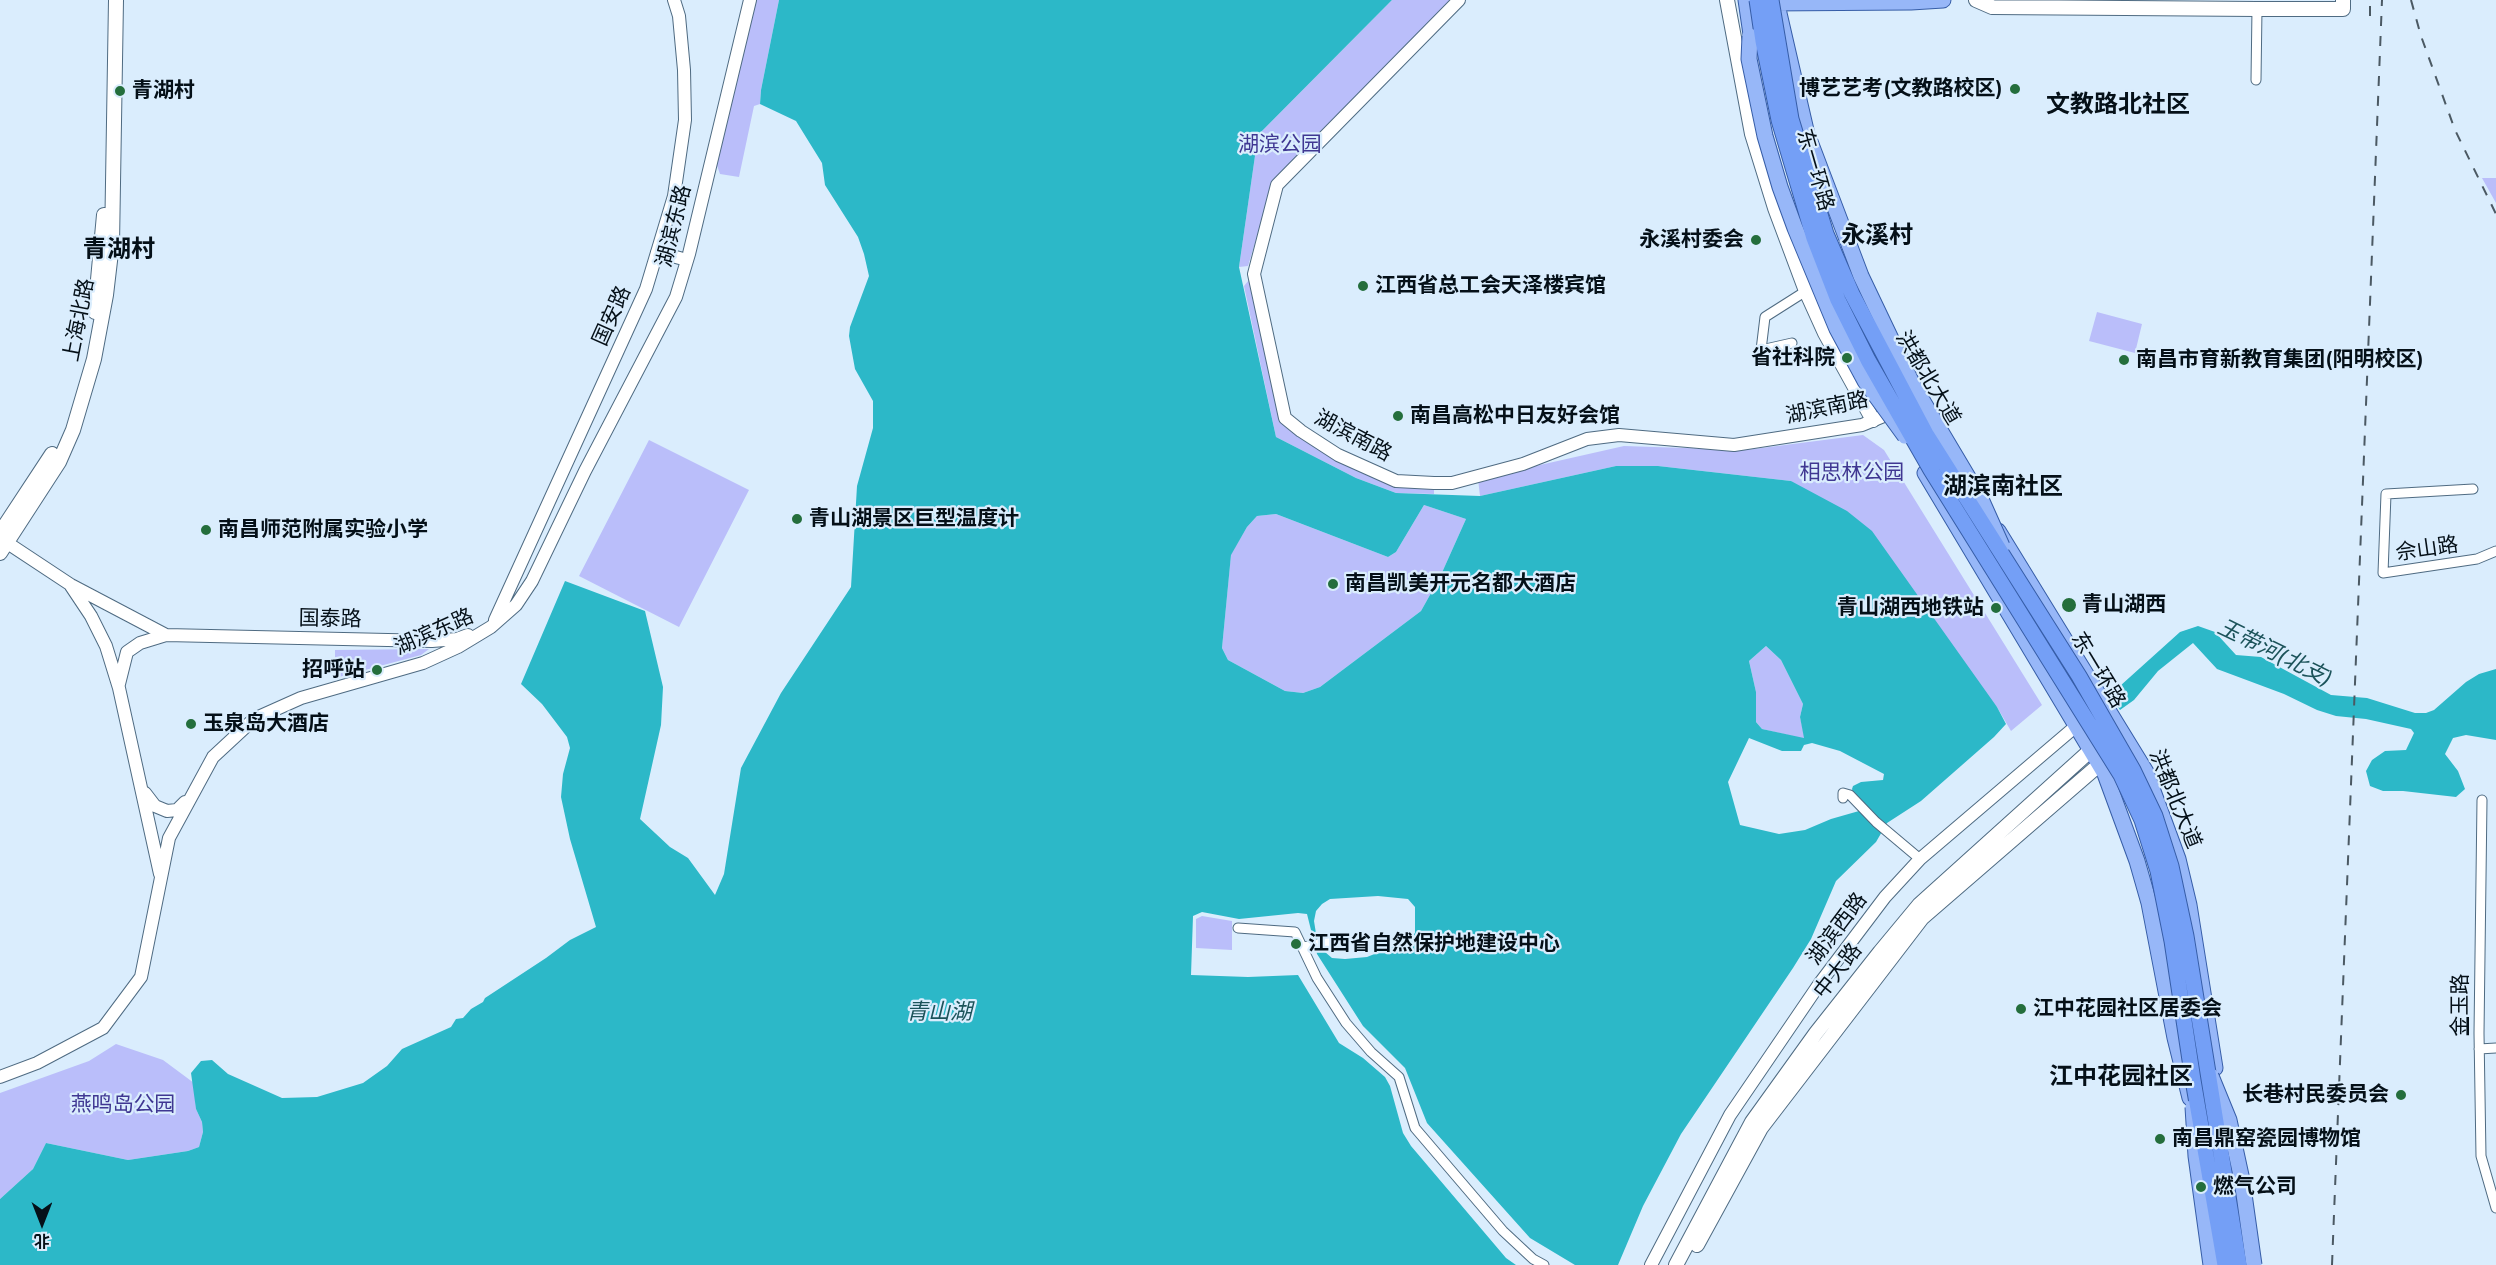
<!DOCTYPE html>
<meta charset="utf-8">
<style>
body{margin:0}
#map{position:relative;width:2496px;height:1265px;overflow:hidden;background:#daedfd;font-family:Mulish,"Noto Sans SC",sans-serif}
canvas{display:block}
.north{position:absolute;left:12px;top:1193px;width:60px;height:60px;-webkit-text-stroke:4px #daedfd;paint-order:stroke;rotate:180deg;font-size:16px;font-weight:700;line-height:24px;text-align:center;color:#051018}
.north::after{content:'';display:block;margin:auto;width:21px;height:27px;background:#051018;clip-path:polygon(50% 0,100% 100%,50% 72%,0 100%)}
</style>
<div id="map">
<canvas width="2496" height="1265"></canvas>
<div class="north">北</div>
</div>
<script>
const c = document.querySelector('canvas').getContext('2d');
c.lineJoin = 'round';
function fill(path, color) { c.fillStyle = color; c.fill(path, 'evenodd'); }
const toPath = rows => new Path2D(rows.map(r => 'M' + r).join(''));
function strokePath(path, color, width, dash) { c.strokeStyle = color; c.lineWidth = width; c.lineCap = dash ? 'butt' : 'round'; c.setLineDash(dash || []); c.stroke(path); }
function drawText(font, color, halo, rows, align = 'center') {
  c.font = font + ' Mulish,"Noto Sans SC",sans-serif'; c.lineWidth = 4.5; c.setLineDash([]); c.textBaseline = 'middle'; c.strokeStyle = halo; c.fillStyle = color; for (const [text, x, y, turn = 0] of rows) {
    c.save(); c.translate(x, y); c.rotate((+turn || 0) * Math.PI / 180); c.textAlign = isNaN(turn) ? turn : align; if (halo) c.strokeText(text, 0, 0); c.fillText(text, 0, 0); c.restore();
  }
}
fill(toPath([
 [753,0,779,0,761,90,760,104,754,106,739,177,720,174,715,160],
 [1392,0,1453,0,1273,184,1248,266,1239,267,1258,135],
 [2482,178,2496,178,2496,203],
 [1254,274,1285,418,1301,431,1396,481,1434,483,1434,494,1396,493,1356,478,1276,437,1244,286],
 [2097,312,2142,324,2135,353,2089,341],
 [1863,435,1884,450,2042,705,2011,731,1997,707,1791,481,1658,466,1616,466,1480,496,1478,479,1624,446,1746,450],
 [649,440,749,490,679,627,579,576],
 [1424,505,1466,519,1440,577,1421,611,1320,687,1303,693,1285,691,1228,660,1222,648,1231,554,1247,527,1257,516,1276,514,1388,557,1396,552],
 [1766,646,1781,660,1803,704,1800,717,1805,739,1762,729,1756,722,1756,692,1749,661],
 [429,649,421,655,335,678,335,650],
 [1202,916,1232,921,1232,950,1196,948,1196,919],
 [116,1044,163,1060,194,1083,196,1109,202,1122,203,1132,199,1147,188,1151,128,1160,46,1143,33,1169,0,1199,0,1093,89,1061]
]), '#babefa');
fill(toPath([
 [779,0,1392,0,1258,135,1239,267,1276,437,1356,478,1396,493,1480,496,1616,466,1658,466,1791,481,1847,511,1872,531,1997,707,2006,724,1994,737,1921,801,1887,823,1876,842,1836,881,1811,939,1793,968,1681,1134,1643,1206,1618,1265,1575,1265,1530,1238,1427,1123,1405,1068,1363,1026,1317,954,1307,914,1298,913,1239,919,1202,912,1193,916,1191,975,1248,977,1298,975,1339,1043,1363,1058,1385,1077,1390,1086,1403,1133,1411,1146,1506,1258,1516,1265,0,1265,0,1199,33,1169,46,1143,128,1160,188,1151,199,1147,203,1132,202,1122,196,1109,191,1073,201,1061,212,1060,228,1074,282,1098,317,1097,363,1083,387,1066,402,1049,451,1027,456,1019,463,1018,471,1009,483,1002,485,998,546,958,570,940,596,927,570,839,561,797,563,774,570,748,567,737,542,704,521,684,565,581,645,611,663,687,661,725,640,819,670,847,688,858,715,895,724,874,741,768,781,693,851,587,857,486,873,428,873,401,855,369,849,336,850,327,869,276,864,254,858,237,825,185,822,163,796,121,760,104,761,90],
 [1424,505,1466,519,1440,577,1421,611,1320,687,1303,693,1285,691,1228,660,1222,648,1231,555,1247,527,1257,516,1276,514,1388,557,1396,552],
 [1766,646,1781,660,1803,704,1800,717,1804,738,1762,729,1756,722,1756,692,1749,661],
 [1749,738,1782,751,1801,751,1804,745,1812,743,1840,751,1884,774,1883,780,1861,782,1853,786,1852,789,1859,811,1831,819,1805,830,1779,834,1740,825,1728,782],
 [1378,896,1408,899,1415,907,1415,933,1407,941,1367,957,1345,959,1332,958,1318,946,1314,921,1316,911,1322,904,1330,899],
 [2198,626,2215,632,2236,655,2261,657,2331,695,2367,698,2415,713,2426,713,2434,710,2466,682,2479,674,2496,669,2496,740,2466,735,2453,738,2445,754,2458,771,2465,789,2456,797,2403,791,2383,791,2370,786,2366,771,2372,760,2385,751,2406,750,2414,733,2411,729,2366,719,2336,716,2317,710,2284,694,2217,669,2193,643,2158,671,2134,700,2120,710,2110,695,2180,632]
]), '#2cb8c8');
const minor = toPath([
 [2256,80,2257,9],
 [1792,343,1761,350,1765,317,1806,291],
 [2473,489,2386,494,2383,573,2477,559,2496,551],
 [1843,798,1843,793,1850,795,1876,822,1920,859],
 [2482,800,2479,1033,2481,1156,2496,1208],
 [1238,928,1295,932,1317,978,1346,1023,1371,1052,1399,1077,1415,1128,1503,1231,1533,1259,1544,1265],
 [1304,947,1335,940],
 [2479,1049,2496,1048]
]);
const tertiary = toPath([
 [1459,0,1277,185,1254,274,1285,418,1301,431,1338,455,1396,481,1434,483,1452,483,1523,464,1587,439,1619,435,1734,445,1862,425,1891,413],
 [657,252,687,260],
 [0,538,71,585,166,635,432,641,457,639,468,635],
 [71,586,91,616,106,646,119,688,160,874],
 [495,620,646,289,674,196,685,120,684,70,679,16,674,0],
 [119,684,127,652,140,643,166,635],
 [145,793,155,806,167,811,177,810,185,802],
 [0,1077,37,1063,103,1028,141,977,169,838,213,757,254,719,301,698,423,663,458,647,491,627,516,605,532,581,585,471,676,297,689,254,750,0],
 [1651,1265,1730,1115,1820,983,1885,897,1920,859,2082,721]
]);
const secondary = toPath([
 [1727,0,1752,134,1775,208,1806,291,1825,333,1873,420],
 [1976,0,1992,7,2257,9,2343,9,2343,0],
 [95,312,104,215],
 [0,533,52,454],
 [0,553,59,462,73,430,94,359,106,295,112,244,116,0],
 [1697,1245,1761,1128,1922,918,2100,764],
 [1676,1265,1752,1122,1816,1033,1880,952,1919,905,2092,749]
]);
const primary = toPath([
 [1746,0,1753,48],
 [1769,3,1911,2,1943,0],
 [1778,9,1811,152],
 [1925,473,2105,774,2137,861,2149,903,2175,1038,2190,1098],
 [1998,531,2146,772,2178,859,2189,905,2215,1068]
]);
strokePath(minor, '#4f6b82', 11);
strokePath(tertiary, '#4f6b82', 14);
strokePath(secondary, '#4f6b82', 16);
strokePath(primary, '#365da7', 17);
strokePath(minor, '#fff', 9);
strokePath(tertiary, '#fff', 12);
strokePath(secondary, '#fff', 14);
strokePath(primary, '#97b7f8', 15);
strokePath(toPath([
 [2411,0,2421,36,2455,130,2496,214],
 [2370,16,2370,0],
 [2332,1265,2382,0]
]), '#4b5963', 2, [10, 10]);
const primaryBridge = toPath([
 [1750,36,1749,59,1765,136,1780,187,1795,228,1837,329,1865,381,1905,436],
 [1809,139,1861,276,1912,383,1981,499,2002,546],
 [2211,1076,2229,1120,2242,1180,2254,1265],
 [2193,1107,2196,1156,2211,1265]
]);
const trunkBridge = toPath([
 [1757,0,1763,41,1779,120,1814,238,1838,300,1868,360,1931,470,2121,775,2142,820,2158,871,2172,941,2193,1080,2225,1265],
 [1771,0,1791,119,1826,234,1852,294,1926,434,2079,676,2133,770,2155,816,2171,866,2186,936,2239,1265]
]);
strokePath(primaryBridge, '#365da7', 17, []);
strokePath(trunkBridge, '#365da7', 17, []);
strokePath(primaryBridge, '#97b7f8', 15);
strokePath(trunkBridge, '#749ff6', 15);
for (const [x, y, r, color] of [
 [2015,89,6,"#246e3c"],
 [120,91,6,"#246e3c"],
 [1756,240,6,"#246e3c"],
 [1363,286,6,"#246e3c"],
 [1847,358,6,"#246e3c"],
 [2124,360,6,"#246e3c"],
 [1398,416,6,"#246e3c"],
 [797,519,6,"#246e3c"],
 [206,530,6,"#246e3c"],
 [1333,584,6,"#246e3c"],
 [2069,605,8,"#246e3c"],
 [1996,608,6,"#246e3c"],
 [377,670,6,"#246e3c"],
 [191,724,6,"#246e3c"],
 [1296,944,6,"#246e3c"],
 [2021,1009,6,"#246e3c"],
 [2401,1095,6,"#246e3c"],
 [2160,1139,6,"#246e3c"],
 [2201,1187,6,"#246e3c"]
]) { const dot = new Path2D(); dot.arc(x, y, r, 0, 2 * Math.PI); c.fillStyle = color; c.fill(dot); strokePath(dot, '#daedfd', 2); }
drawText('bold 21px', '#051018', '#daedfd', [
 ["博艺艺考(文教路校区)",2003,89,"right"],
 ["青湖村",132,91],
 ["永溪村委会",1744,240,"right"],
 ["江西省总工会天泽楼宾馆",1375,286],
 ["省社科院",1835,358,"right"],
 ["南昌市育新教育集团(阳明校区)",2136,360],
 ["南昌高松中日友好会馆",1410,416],
 ["青山湖景区巨型温度计",809,519],
 ["南昌师范附属实验小学",218,530],
 ["南昌凯美开元名都大酒店",1345,584],
 ["青山湖西",2082,605],
 ["青山湖西地铁站",1984,608,"right"],
 ["招呼站",365,670,"right"],
 ["玉泉岛大酒店",203,724],
 ["江西省自然保护地建设中心",1308,944],
 ["江中花园社区居委会",2033,1009],
 ["长巷村民委员会",2389,1095,"right"],
 ["南昌鼎窑瓷园博物馆",2172,1139],
 ["燃气公司",2213,1187]
], 'left');
drawText('21px', '#3f3792', '#daedfd', [
 ["湖滨公园",1280,145],
 ["相思林公园",1852,473],
 ["燕鸣岛公园",123,1105]
]);
drawText('21px', '#051018', '#daedfd', [
 ["东一环路",1815,170,74],
 ["湖滨东路",674,226,-76],
 ["国安路",612,316,-66],
 ["上海北路",79,320,-79],
 ["洪都北大道",1928,378,59],
 ["湖滨南路",1827,408,-12],
 ["湖滨南路",1353,436,28],
 ["佘山路",2427,549,-8],
 ["国泰路",330,619,1],
 ["湖滨东路",434,632,-24],
 ["东一环路",2098,670,59],
 ["洪都北大道",2175,799,68],
 ["湖滨西路",1837,929,-53],
 ["中大路",1838,971,-52],
 ["金玉路",2461,1005,-90]
]);
drawText('italic 22px', '#1c535a', '#daedfd', [
 ["玉带河(北支)",2275,653,26],
 ["青山湖",939,1012]
]);
drawText('bold 24px', '#051018', '#daedfd', [
 ["文教路北社区",2118,105],
 ["永溪村",1877,236],
 ["青湖村",119,250],
 ["湖滨南社区",2003,487],
 ["江中花园社区",2121,1077]
]);
</script>
